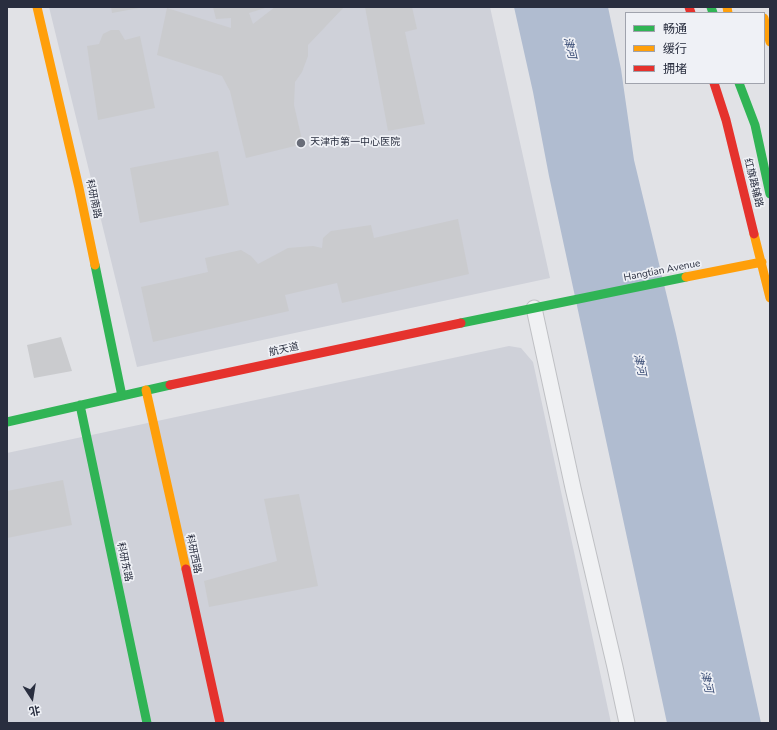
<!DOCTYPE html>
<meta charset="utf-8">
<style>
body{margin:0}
#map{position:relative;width:777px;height:730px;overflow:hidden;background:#e1e2e6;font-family:"Nunito Sans","Noto Sans SC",sans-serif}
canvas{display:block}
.frame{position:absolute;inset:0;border:8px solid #292e3f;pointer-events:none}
.legend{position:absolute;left:625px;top:12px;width:140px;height:72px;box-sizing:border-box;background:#eff1f6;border:1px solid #a0a3ad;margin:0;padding:5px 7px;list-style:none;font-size:12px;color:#292e3f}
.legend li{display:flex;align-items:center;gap:8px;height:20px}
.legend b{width:20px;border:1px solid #a0a3ad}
.north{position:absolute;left:12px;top:678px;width:40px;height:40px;-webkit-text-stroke:3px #eff1f6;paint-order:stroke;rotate:168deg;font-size:11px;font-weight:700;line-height:16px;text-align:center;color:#292e3f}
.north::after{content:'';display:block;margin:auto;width:14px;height:18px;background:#292e3f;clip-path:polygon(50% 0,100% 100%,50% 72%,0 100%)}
</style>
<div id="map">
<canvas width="777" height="730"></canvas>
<div class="frame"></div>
<ul class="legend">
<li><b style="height:5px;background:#30b455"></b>畅通</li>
<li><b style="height:5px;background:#ff9f0a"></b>缓行</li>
<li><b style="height:5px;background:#e5322d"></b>拥堵</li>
</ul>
<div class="north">北</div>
</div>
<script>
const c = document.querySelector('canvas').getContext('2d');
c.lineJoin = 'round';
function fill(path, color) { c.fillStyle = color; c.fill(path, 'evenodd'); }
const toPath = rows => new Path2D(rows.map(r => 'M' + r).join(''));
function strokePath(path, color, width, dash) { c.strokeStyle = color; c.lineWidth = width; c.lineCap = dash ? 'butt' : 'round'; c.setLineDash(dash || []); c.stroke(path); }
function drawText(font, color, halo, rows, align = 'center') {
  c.font = font + ' "Nunito Sans","Noto Sans SC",sans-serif'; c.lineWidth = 3.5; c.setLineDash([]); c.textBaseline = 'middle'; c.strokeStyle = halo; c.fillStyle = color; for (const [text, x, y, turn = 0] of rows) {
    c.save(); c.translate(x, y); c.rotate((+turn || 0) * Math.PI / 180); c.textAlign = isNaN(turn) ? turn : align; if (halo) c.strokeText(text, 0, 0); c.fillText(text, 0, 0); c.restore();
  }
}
fill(toPath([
 [49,7,490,7,550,278,137,367],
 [509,346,521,348,533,362,611,723,7,723,7,453]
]), '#cfd1d9');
fill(toPath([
 [514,7,608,7,621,69,634,160,676,334,761,723,667,723,549,176,533,92]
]), '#b0bcd0');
fill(toPath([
 [111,7,139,7,139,8,112,13],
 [213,7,265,7,265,8,249,13,253,24,275,7,344,7,308,45,308,56,302,72,295,82,294,105,303,144,246,158,230,91,222,76,157,55,167,8,231,28,231,18,216,19],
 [365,7,412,7,417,29,405,32,425,124,388,131],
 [111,30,119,30,125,40,140,36,155,108,98,120,87,46,99,44,103,34],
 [218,151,229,205,140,223,130,168],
 [458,219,469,274,342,303,337,283,285,295,289,311,153,342,141,287,208,272,205,258,241,250,251,256,258,264,288,248,313,246,322,248,323,238,331,231,371,225,374,238],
 [61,337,72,371,34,378,27,345],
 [63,480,72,525,7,538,7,491],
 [299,494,318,586,209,607,204,581,277,561,264,499]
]), '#cacbce');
const street = toPath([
 [534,308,573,488,615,667,627,723]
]);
strokePath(street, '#bfc0c4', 17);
strokePath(street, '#f0f1f3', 15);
strokePath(toPath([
 [711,7,713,13],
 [739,83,755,125,770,194],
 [95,265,122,396],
 [461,323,686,277],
 [80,405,147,723],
 [7,422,170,385]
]), '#30b455', 9);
strokePath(toPath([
 [37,7,79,188,95,265],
 [727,7,728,13],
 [764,18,770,42],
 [754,234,770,298],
 [686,277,762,262],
 [146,390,186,569]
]), '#ff9f0a', 9);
strokePath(toPath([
 [689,7,691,13],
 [714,83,726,120,754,234],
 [170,385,461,323],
 [186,569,220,723]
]), '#e5322d', 9);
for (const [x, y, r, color] of [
 [301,143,5,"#696d79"]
]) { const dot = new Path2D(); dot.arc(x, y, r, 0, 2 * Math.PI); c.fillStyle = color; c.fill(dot); strokePath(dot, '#eff1f6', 1.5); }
drawText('10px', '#292e3f', '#eff1f6', [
 ["天津市第一中心医院",310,143]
], 'left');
drawText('10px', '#292e3f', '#eff1f6', [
 ["红旗路辅路",753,183,76],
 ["科研南路",93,199,78],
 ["Hangtian Avenue",662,271,-11],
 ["航天道",284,350,-12],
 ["科研西路",193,554,78],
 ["科研东路",124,562,78]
]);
drawText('italic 11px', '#344771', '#eff1f6', [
 ["津河",569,48,77],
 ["津河",639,365,78],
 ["津河",706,682,78]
]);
</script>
